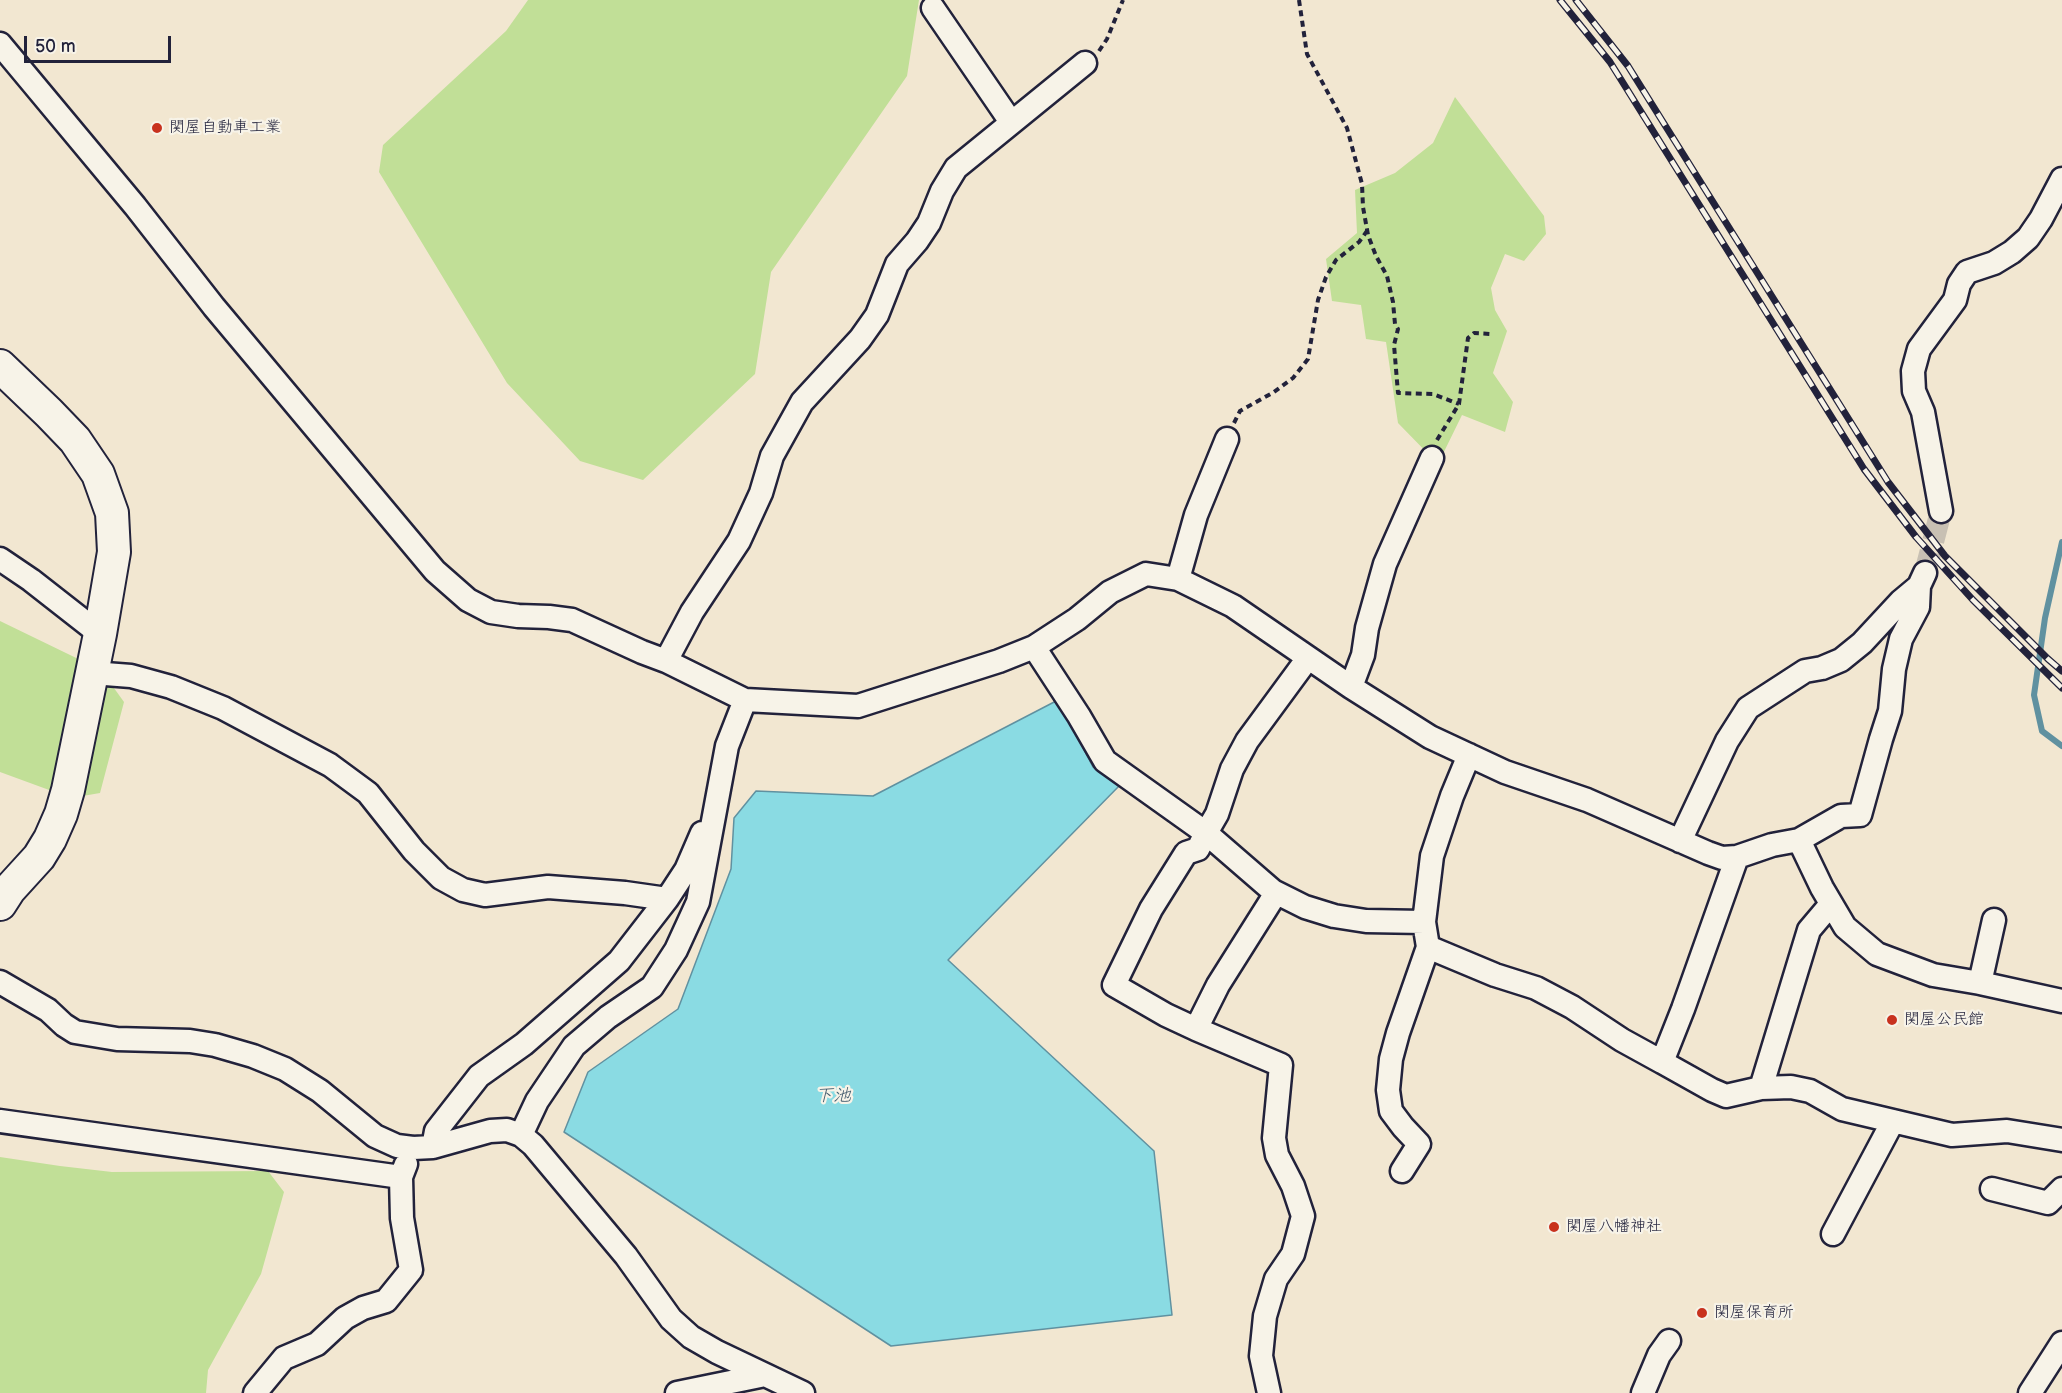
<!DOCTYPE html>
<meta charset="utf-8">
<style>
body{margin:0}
#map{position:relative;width:2062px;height:1393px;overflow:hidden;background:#f2e7d1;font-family:"Balsamiq Sans",sans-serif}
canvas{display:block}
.scale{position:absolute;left:24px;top:36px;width:147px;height:27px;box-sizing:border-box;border:3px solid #22223b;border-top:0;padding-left:8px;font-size:18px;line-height:21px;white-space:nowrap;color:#22223b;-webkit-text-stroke:4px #f7f3e8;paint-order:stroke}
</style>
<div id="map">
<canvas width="2062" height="1393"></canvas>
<div class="scale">50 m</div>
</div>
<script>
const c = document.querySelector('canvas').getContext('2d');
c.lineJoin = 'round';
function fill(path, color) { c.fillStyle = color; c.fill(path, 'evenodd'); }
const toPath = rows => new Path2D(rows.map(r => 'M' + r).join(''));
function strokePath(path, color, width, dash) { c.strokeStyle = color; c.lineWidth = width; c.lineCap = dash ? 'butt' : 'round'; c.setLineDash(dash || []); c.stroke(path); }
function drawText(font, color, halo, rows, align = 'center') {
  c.font = font + ' "Balsamiq Sans","Klee One",sans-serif'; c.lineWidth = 4.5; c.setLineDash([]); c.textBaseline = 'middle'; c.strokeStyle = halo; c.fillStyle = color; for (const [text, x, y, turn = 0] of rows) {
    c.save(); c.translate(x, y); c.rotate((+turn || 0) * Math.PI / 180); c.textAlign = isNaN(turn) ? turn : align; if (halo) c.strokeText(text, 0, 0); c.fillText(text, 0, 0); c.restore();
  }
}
fill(toPath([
 [528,0,919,0,907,76,771,272,755,374,643,480,580,461,507,383,379,172,383,145,506,31],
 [1455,97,1544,216,1546,234,1524,261,1505,254,1491,288,1495,310,1507,331,1493,373,1513,402,1505,432,1462,415,1438,464,1398,423,1386,342,1366,339,1361,305,1332,301,1326,259,1357,233,1355,190,1395,173,1433,143],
 [0,621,101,670,124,702,100,793,71,798,0,772],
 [0,1157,60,1166,112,1172,268,1171,284,1192,261,1274,208,1370,206,1393,0,1393]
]), '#c1df97');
const water = toPath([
 [1058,700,1093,767,1121,784,948,960,1154,1151,1172,1315,891,1346,564,1132,588,1072,678,1009,731,869,734,818,756,791,873,796,1058,700]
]);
fill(water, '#8adbe3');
strokePath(water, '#6091a0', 1.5);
strokePath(toPath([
 [2062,542,2045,618,2034,695,2042,731,2062,746]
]), '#6091a0', 6);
strokePath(toPath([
 [1925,573,1941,511]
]), '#c8c0b3', 22, [22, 11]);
const street = toPath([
 [933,8,1011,122],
 [0,44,135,206,214,307,435,571,468,600,491,612,518,616,549,617,572,620,642,652,666,661,745,700,858,706,999,661,1034,647,1077,619,1110,592,1146,574,1178,579,1233,606,1351,687,1430,737,1505,772,1587,800,1708,853,1722,858,1737,857,1772,845,1799,840,1822,888,1845,927,1877,954,1933,975,1980,983,2062,1001],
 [1941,511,1923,412,1914,391,1913,371,1919,349,1955,300,1959,284,1967,272,1994,263,2012,252,2028,238,2041,219,2062,179],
 [0,559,31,580,100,634],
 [1178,579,1196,515,1227,439],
 [1034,647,1079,716,1105,761,1206,833,1198,849,1186,853,1151,909,1114,985,1166,1015,1196,1029,1281,1065,1274,1138,1277,1155,1293,1186,1303,1216,1293,1254,1276,1279,1265,1316,1261,1356,1269,1393],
 [1308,658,1247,741,1232,769,1217,814,1206,833,1273,891,1305,907,1334,916,1366,921,1424,922],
 [666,661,692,612,739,541,761,493,772,456,802,402,860,339,877,315,897,264,917,241,929,223,942,191,956,168,1085,63],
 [92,673,131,676,171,687,223,708,330,765,368,793,414,851,441,878,463,890,485,895,548,887,625,893,667,899],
 [1351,687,1363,655,1367,628,1385,564,1432,458],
 [1469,755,1452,796,1432,856,1424,922,1428,947,1495,975,1536,988,1572,1007,1622,1040,1662,1062,1683,1009,1737,857],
 [1799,840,1841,816,1860,815,1881,739,1890,711,1894,669,1901,639,1918,607,1919,586],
 [1680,841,1727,741,1748,708,1805,671,1822,668,1841,660,1862,643,1901,601,1919,586,1925,573],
 [0,982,48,1010,64,1025,75,1032,117,1039,190,1041,215,1045,253,1056,285,1069,320,1091,375,1136,397,1146,413,1148,433,1147,490,1131,507,1130,521,1135,533,1145,626,1256,671,1319,691,1337,717,1352,803,1393],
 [1980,983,1994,920],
 [1196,1029,1218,985,1276,893],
 [1662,1062,1712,1090,1726,1096,1761,1088,1809,930,1831,904],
 [1761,1088,1791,1087,1810,1091,1842,1109,1952,1135,2007,1131,2062,1140],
 [0,1121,401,1177],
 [521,1135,537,1101,574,1046,608,1017,652,987,676,950,698,902,727,746,745,700],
 [433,1147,436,1131,479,1076,524,1044,619,961,667,899,686,870,702,833],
 [1402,1171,1419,1144,1403,1127,1391,1111,1388,1090,1391,1059,1398,1033,1428,947],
 [1992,1189,2048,1203,2062,1189],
 [1833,1234,1893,1121],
 [255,1393,284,1358,317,1344,345,1318,363,1308,386,1301,411,1270,402,1218,401,1177,406,1164],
 [677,1393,765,1375],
 [1643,1393,1659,1355,1669,1341],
 [2030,1393,2062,1343]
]);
const secondary = toPath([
 [0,366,49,413,75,440,98,474,112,513,114,552,100,634,68,790,61,814,50,839,39,857,9,890,0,904]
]);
strokePath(street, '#22223b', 27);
strokePath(secondary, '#22223b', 36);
strokePath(toPath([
 [1299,0,1307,54,1347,128,1362,184,1363,207,1368,235,1376,256,1387,276,1393,302,1395,324,1398,329,1394,345,1398,393,1433,394,1459,404],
 [1099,51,1107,39,1123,0],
 [1234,423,1240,411,1274,392,1293,378,1308,359,1318,300,1326,277,1336,260,1359,242,1367,231],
 [1437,440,1459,404,1468,338,1474,333,1491,334]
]), '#22223b', 4, [6, 4.5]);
strokePath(street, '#f7f3e8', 22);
strokePath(secondary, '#f7f3e8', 32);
const rail = toPath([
 [1560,0,1610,62,1864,469,1916,537,1973,600,2062,688],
 [1576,0,1628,66,1888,482,1945,556,2048,659,2062,671]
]);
strokePath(rail, '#22223b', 7);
strokePath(rail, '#f7f3e8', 4.5, [14]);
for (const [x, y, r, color] of [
 [157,128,6,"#c8321e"],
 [1892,1020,6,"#c8321e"],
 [1554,1227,6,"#c8321e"],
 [1702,1313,6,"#c8321e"]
]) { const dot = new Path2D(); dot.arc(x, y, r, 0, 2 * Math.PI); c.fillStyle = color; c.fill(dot); strokePath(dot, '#f7f3e8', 2); }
drawText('16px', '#22223b', '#f7f3e8', [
 ["関屋自動車工業",169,128],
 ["関屋公民館",1904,1020],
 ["関屋八幡神社",1566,1227],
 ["関屋保育所",1714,1313]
], 'left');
drawText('italic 18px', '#415a6d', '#f7f3e8', [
 ["下池",833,1096]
]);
</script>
